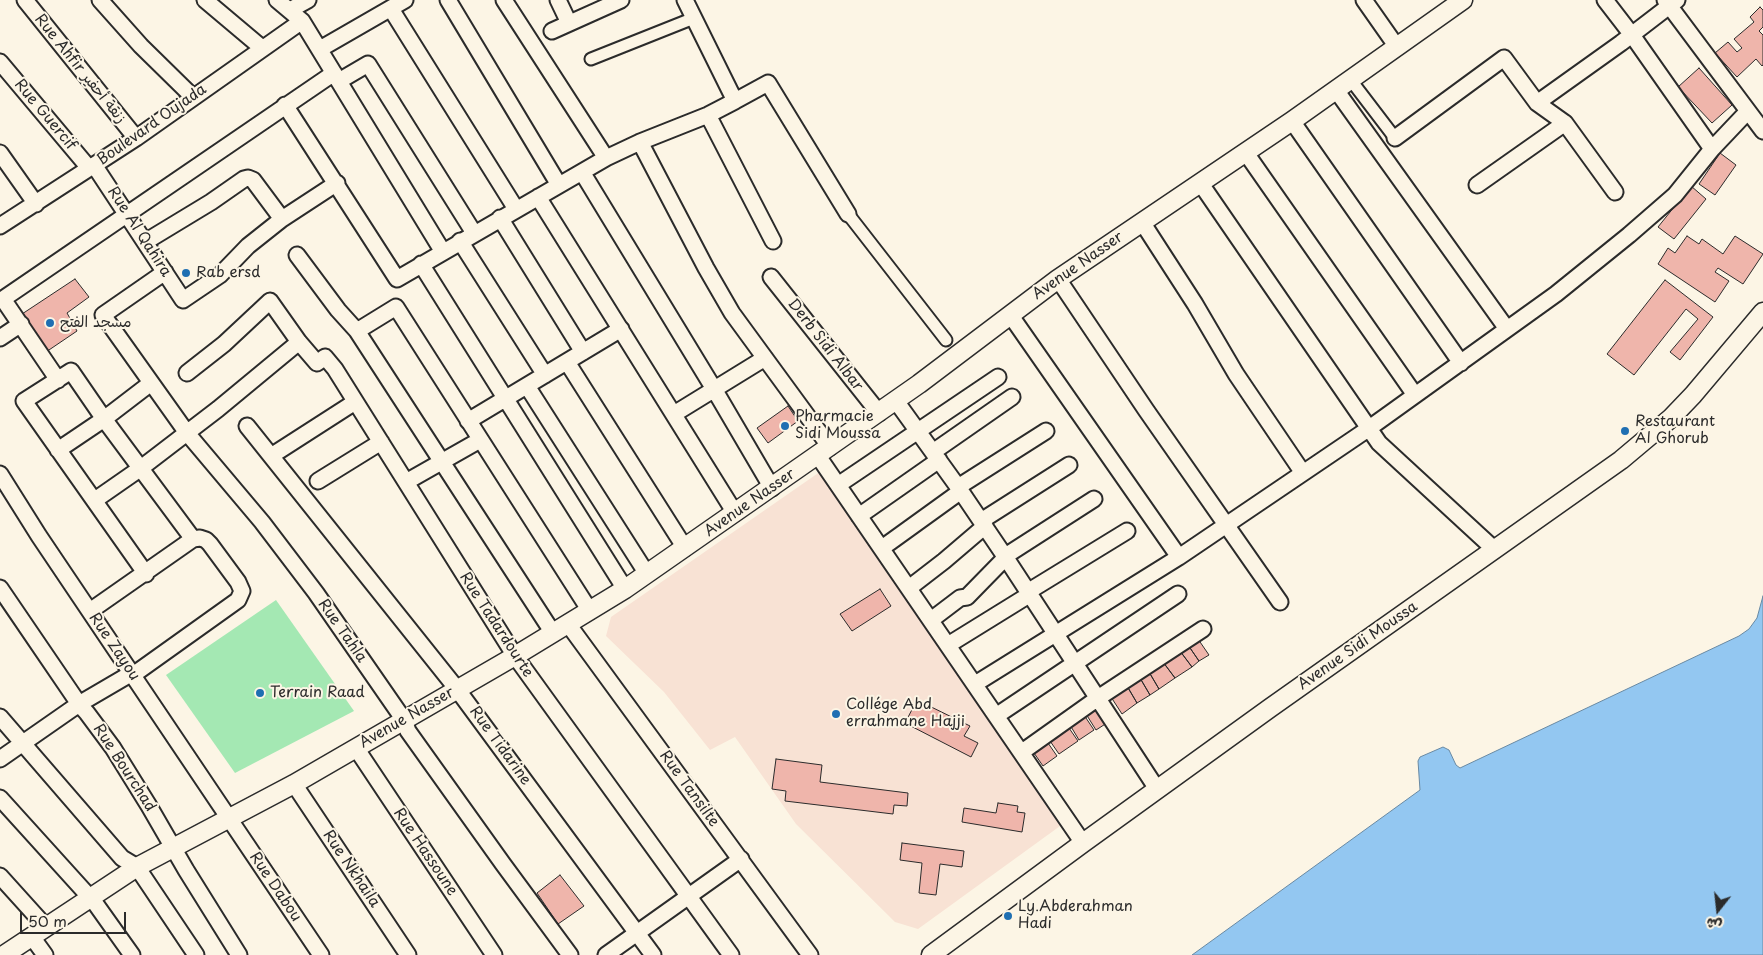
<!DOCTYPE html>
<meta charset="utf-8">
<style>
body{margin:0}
#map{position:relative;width:1763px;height:955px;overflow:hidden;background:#fcf5e5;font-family:"Playpen Sans","Playpen Sans Arabic",sans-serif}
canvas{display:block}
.north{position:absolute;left:1693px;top:885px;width:50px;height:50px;-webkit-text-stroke:4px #fcf5e5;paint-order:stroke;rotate:196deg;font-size:14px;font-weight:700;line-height:20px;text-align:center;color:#2b2b2b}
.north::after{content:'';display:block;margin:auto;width:18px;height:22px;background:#2b2b2b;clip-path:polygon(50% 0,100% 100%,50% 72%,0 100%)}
.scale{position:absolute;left:20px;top:912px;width:106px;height:22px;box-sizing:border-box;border:2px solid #2b2b2b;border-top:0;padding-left:6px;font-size:15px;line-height:18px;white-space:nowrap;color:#2b2b2b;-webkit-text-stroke:4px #fcf5e5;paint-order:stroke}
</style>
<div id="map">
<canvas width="1763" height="955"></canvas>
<div class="north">ش</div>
<div class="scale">50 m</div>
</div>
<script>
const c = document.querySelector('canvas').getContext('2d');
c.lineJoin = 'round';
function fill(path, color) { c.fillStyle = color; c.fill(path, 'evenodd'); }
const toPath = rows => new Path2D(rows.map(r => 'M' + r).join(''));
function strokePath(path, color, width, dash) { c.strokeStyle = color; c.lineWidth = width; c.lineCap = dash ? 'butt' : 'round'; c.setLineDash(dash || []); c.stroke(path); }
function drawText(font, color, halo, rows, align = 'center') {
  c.font = font + ' "Playpen Sans","Playpen Sans Arabic",sans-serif'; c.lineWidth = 4; c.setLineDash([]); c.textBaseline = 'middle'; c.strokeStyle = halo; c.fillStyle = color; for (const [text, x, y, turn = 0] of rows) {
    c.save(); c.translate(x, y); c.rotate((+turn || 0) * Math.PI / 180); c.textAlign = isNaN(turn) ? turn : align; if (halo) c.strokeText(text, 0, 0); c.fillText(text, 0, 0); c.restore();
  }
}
fill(toPath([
 [824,469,1067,821,918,929,895,922,796,824,735,737,710,750,664,692,606,636,611,617]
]), '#f8e2d4');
fill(toPath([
 [276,600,354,711,235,773,166,675]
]), '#a4e8b3');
const water = toPath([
 [1763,596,1763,955,1192,955,1420,790,1418,761,1420,757,1443,747,1449,750,1456,765,1460,768,1739,636,1749,629,1757,618,1763,596]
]);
fill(water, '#93c7f1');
strokePath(water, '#6989a2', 1);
const building = toPath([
 [1760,7,1763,10,1763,27,1759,31,1763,35,1763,65,1762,66,1756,59,1737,77,1715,53,1728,42,1737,52,1742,48,1734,39,1754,22,1750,17,1760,7],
 [1699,68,1732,105,1712,123,1678,87,1699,68],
 [1720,153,1736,165,1715,195,1699,184,1720,153],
 [1691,186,1706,199,1674,239,1658,227,1691,186],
 [1687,236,1699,244,1702,239,1723,254,1735,236,1763,254,1743,284,1718,268,1715,272,1729,281,1715,302,1658,264,1668,248,1675,253,1687,236],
 [75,279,89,297,67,313,77,331,46,352,22,314,75,279],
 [1665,280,1713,317,1680,360,1670,352,1698,319,1686,309,1634,375,1607,354,1665,280],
 [788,406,798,421,768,443,757,428,788,406],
 [880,589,891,606,852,631,840,614,880,589],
 [1198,639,1209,655,1199,661,1188,645,1198,639],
 [1188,645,1199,661,1192,667,1180,651,1188,645],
 [1180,651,1192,667,1175,678,1163,662,1180,651],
 [1163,662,1175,678,1159,689,1149,672,1163,662],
 [1149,672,1159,689,1150,695,1140,678,1149,672],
 [1140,678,1150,695,1137,703,1127,686,1140,678],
 [1127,686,1137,703,1122,714,1111,697,1127,686],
 [917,700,970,726,964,736,978,743,971,757,905,723,917,700],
 [1100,705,1110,721,1096,730,1086,714,1100,705],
 [1084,715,1094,730,1079,740,1070,725,1084,715],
 [1069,728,1078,741,1059,754,1050,741,1069,728],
 [1048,743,1057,756,1043,766,1034,753,1048,743],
 [776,759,822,765,820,782,908,793,907,806,894,805,893,814,785,801,786,791,772,789,776,759],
 [998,803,1018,806,1017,812,1025,813,1022,832,962,822,964,808,996,813,998,803],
 [902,843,964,851,962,867,940,864,936,895,919,893,922,863,900,860,902,843],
 [560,875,584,906,558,924,537,893,560,875]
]);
fill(building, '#efb5ab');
strokePath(building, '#2b2b2b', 1);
const pedestrian = toPath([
 [591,59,694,18],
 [1350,79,1395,138],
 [848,214,946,340]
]);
const minor = toPath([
 [25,0,136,138],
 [100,0,141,46,193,97],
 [205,0,262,48],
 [277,0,302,21,443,252],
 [448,0,559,185],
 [504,0,606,158],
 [558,0,569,23],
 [685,0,735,101,768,83,848,214],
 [1364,0,1397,47],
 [1605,0,1632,35,1712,149],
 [1665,0,1763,131],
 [391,9,516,209],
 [290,10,308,0],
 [552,31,621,0],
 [320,49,405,0],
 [0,62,89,168],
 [339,81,368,64,474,233],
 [1336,90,1507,329],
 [1537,103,1621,43,1677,0],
 [285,105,397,279,606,158,640,142,708,115,735,101],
 [708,115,773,241],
 [1292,121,1461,363],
 [1395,138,1504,58,1537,103,1565,123,1615,192],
 [640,142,706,268,732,313,830,447],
 [0,153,36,204],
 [1246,153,1415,395],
 [94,165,183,300,220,275,248,246,282,219,337,183],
 [582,172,714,389,772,488],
 [1201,184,1379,443,1494,549],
 [1477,185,1565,123],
 [538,197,735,513],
 [500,218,583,352],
 [1142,222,1195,304,1236,374,1303,473],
 [0,226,136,138,302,21],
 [460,241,545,375],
 [145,242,211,202,244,179,248,178,253,180,282,219],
 [297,255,338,310,357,331,553,633],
 [421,264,625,589],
 [165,272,103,315,187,433,262,522,316,593,404,720,408,731,503,864,570,955],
 [771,277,879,413],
 [1058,279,1146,410,1280,602],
 [1011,316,1179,557],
 [357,331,396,307,590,611],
 [0,338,21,324],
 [567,362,685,548],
 [187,373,224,344,270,301,299,342,317,363,325,357,335,369,515,656,731,955],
 [58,380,3,299,334,73],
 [527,386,647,574],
 [896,401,958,487,1006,558,1157,789],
 [674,414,765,358],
 [468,421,621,329],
 [247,426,457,689,653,955],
 [58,450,104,419,151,383],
 [933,452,1012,397],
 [271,456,355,402],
 [818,456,1083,843],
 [0,474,39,536,321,955],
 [318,481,381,442],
 [406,482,480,440],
 [838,485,998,377],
 [958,487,1046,431],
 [95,500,141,468,218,409,299,342],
 [859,516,939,460],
 [981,521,1069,465],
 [882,548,961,491],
 [146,574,24,401,71,371,104,419,193,539],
 [0,588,79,704,87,713,113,748,149,806,186,870,239,955],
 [909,588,944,561,985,526],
 [90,611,193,539,200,538,206,540,210,544,238,582,242,591,238,600,133,675],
 [931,620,960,598,967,597,1010,553,1094,499],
 [568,624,810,955],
 [948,645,1024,598,1034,588,1127,531],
 [975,684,1179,557,1368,429,1556,294,1629,235,1675,195,1712,149,1748,111],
 [996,716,1178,594],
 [0,717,122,858,137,867,196,955],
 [356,748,494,955],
 [1022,752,1098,698,1203,629],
 [0,759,79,704,132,673],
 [294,784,408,955],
 [0,798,95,903,132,955],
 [0,876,46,927],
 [32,937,45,955],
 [606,955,741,859]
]);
const tertiary = toPath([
 [4,955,137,867,294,784,515,656,625,589,919,384,1058,279,1292,121,1463,0],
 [931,955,1083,843,1270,708,1621,460,1671,418,1693,395,1763,312]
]);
strokePath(pedestrian, '#2b2b2b', 15);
strokePath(minor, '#2b2b2b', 19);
strokePath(tertiary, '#2b2b2b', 21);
strokePath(pedestrian, '#fcf5e5', 11);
strokePath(minor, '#fcf5e5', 15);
strokePath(tertiary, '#fcf5e5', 18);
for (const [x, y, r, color] of [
 [186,273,5,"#1f6fb2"],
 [50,323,5,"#1f6fb2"],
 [785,426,5,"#1f6fb2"],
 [1625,431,5,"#1f6fb2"],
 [260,693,5,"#1f6fb2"],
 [836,714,5,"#1f6fb2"],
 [1008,916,5,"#1f6fb2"]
]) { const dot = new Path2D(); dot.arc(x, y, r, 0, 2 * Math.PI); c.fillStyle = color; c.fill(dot); strokePath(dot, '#fcf5e5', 2); }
drawText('15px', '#2b2b2b', '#fcf5e5', [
 ["Rue Ahfir زنقة أحفير",80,69,51],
 ["Rue Guercif",45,115,50],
 ["Boulevard Oujada",152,125,-35],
 ["Rue Al Qahira",139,232,57],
 ["Avenue Nasser",1078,266,-35],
 ["Derb Sidi Albar",825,345,52],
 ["Avenue Nasser",750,503,-35],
 ["Rue Tadardourte",496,625,57],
 ["Rue Tahla",342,631,55],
 ["Avenue Sidi Moussa",1358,646,-35],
 ["Rue Zayou",114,647,56],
 ["Avenue Nasser",407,718,-30],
 ["Rue Tidarine",500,746,54],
 ["Rue Bourchad",124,768,57],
 ["Rue Tansilte",689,789,54],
 ["Rue Hassoune",425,852,56],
 ["Rue Nkhaila",351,869,56],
 ["Rue Dabou",275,887,56]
]);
drawText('15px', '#2b2b2b', '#fcf5e5', [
 ["Rab ersd",196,273],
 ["مسجد الفتح",60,323],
 ["Pharmacie",795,417],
 ["Sidi Moussa",795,434],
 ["Restaurant",1635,422],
 ["Al Ghorub",1635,439],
 ["Terrain Raad",270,693],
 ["Collége Abd",846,705],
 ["errahmane Hajji",846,722],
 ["Ly.Abderahman",1018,907],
 ["Hadi",1018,924]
], 'left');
</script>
